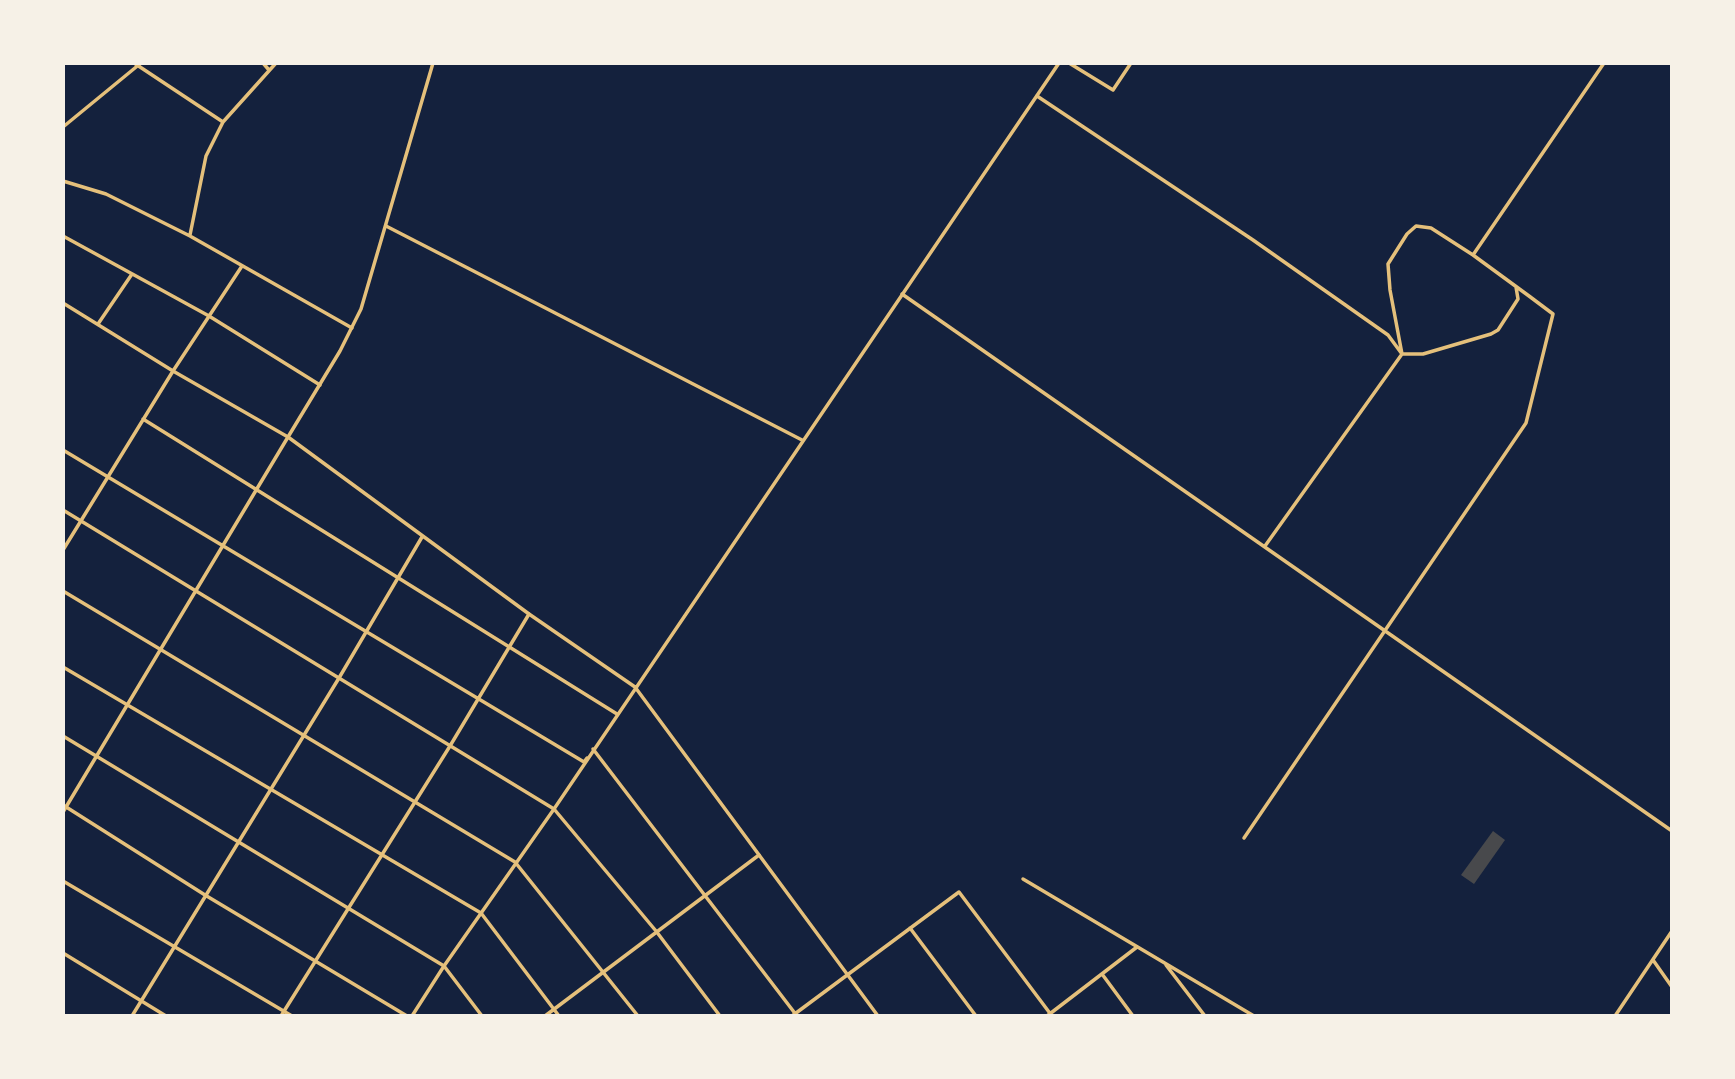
<!DOCTYPE html>
<style>
body{margin:0}
#map{position:relative;width:1735px;height:1079px;overflow:hidden;background:#14213d;font-family:Signika,sans-serif}
canvas{display:block}
.frame{position:absolute;inset:0;border:65px solid #f6f1e7;pointer-events:none}
</style>
<div id="map">
<canvas width="1735" height="1079"></canvas>
<div class="frame"></div>
</div>
<script>
const c = document.querySelector('canvas').getContext('2d');
c.lineJoin = 'round';
function fill(path, color) { c.fillStyle = color; c.fill(path, 'evenodd'); }
const toPath = rows => new Path2D(rows.map(r => 'M' + r).join(''));
function strokePath(path, color, width, dash) { c.strokeStyle = color; c.lineWidth = width; c.lineCap = dash ? 'butt' : 'round'; c.setLineDash(dash || []); c.stroke(path); }
fill(toPath([
 [1493,831,1505,840,1474,884,1461,875]
]), '#48494c');
strokePath(toPath([
 [134,63,223,122,206,156,190,235],
 [263,63,269,70],
 [1069,63,1113,90,1131,63],
 [1037,96,1253,240,1388,335,1402,354,1265,546],
 [223,122,276,63],
 [63,127,141,63],
 [63,181,106,194,190,236,352,328],
 [386,226,802,440],
 [63,236,209,316,320,385],
 [1473,255,1604,63],
 [902,294,1672,831],
 [63,303,173,371,288,437,63,812],
 [98,324,132,274],
 [143,419,617,714],
 [63,450,584,762,587,758],
 [63,510,554,809,656,931,720,1016],
 [63,550,173,371,242,266],
 [63,591,515,862,638,1016],
 [63,667,481,913,559,1016],
 [63,736,444,966,482,1016],
 [593,749,797,1016],
 [63,805,205,895,407,1016],
 [1244,838,1526,423,1553,314,1529,296,1473,255,1431,228,1416,226,1407,234,1388,264,1390,290,1402,354,1423,354,1491,334,1498,330,1518,299,1516,287],
 [1023,879,1254,1016],
 [63,881,292,1016],
 [910,928,976,1016],
 [63,953,166,1016],
 [1653,960,1672,987],
 [1166,965,1205,1016],
 [1102,974,1133,1016],
 [132,1016,339,678,422,537],
 [281,1016,450,746,529,614],
 [545,1016,759,855],
 [792,1016,959,892,1052,1016],
 [1047,1016,1137,947],
 [1615,1016,1672,931]
]), '#e5c07b', 3.5);
strokePath(toPath([
 [433,63,361,309,340,351,288,437,529,614,635,687,878,1016],
 [412,1016,444,966,554,809,1059,63]
]), '#e5c07b', 3.5);
</script>
